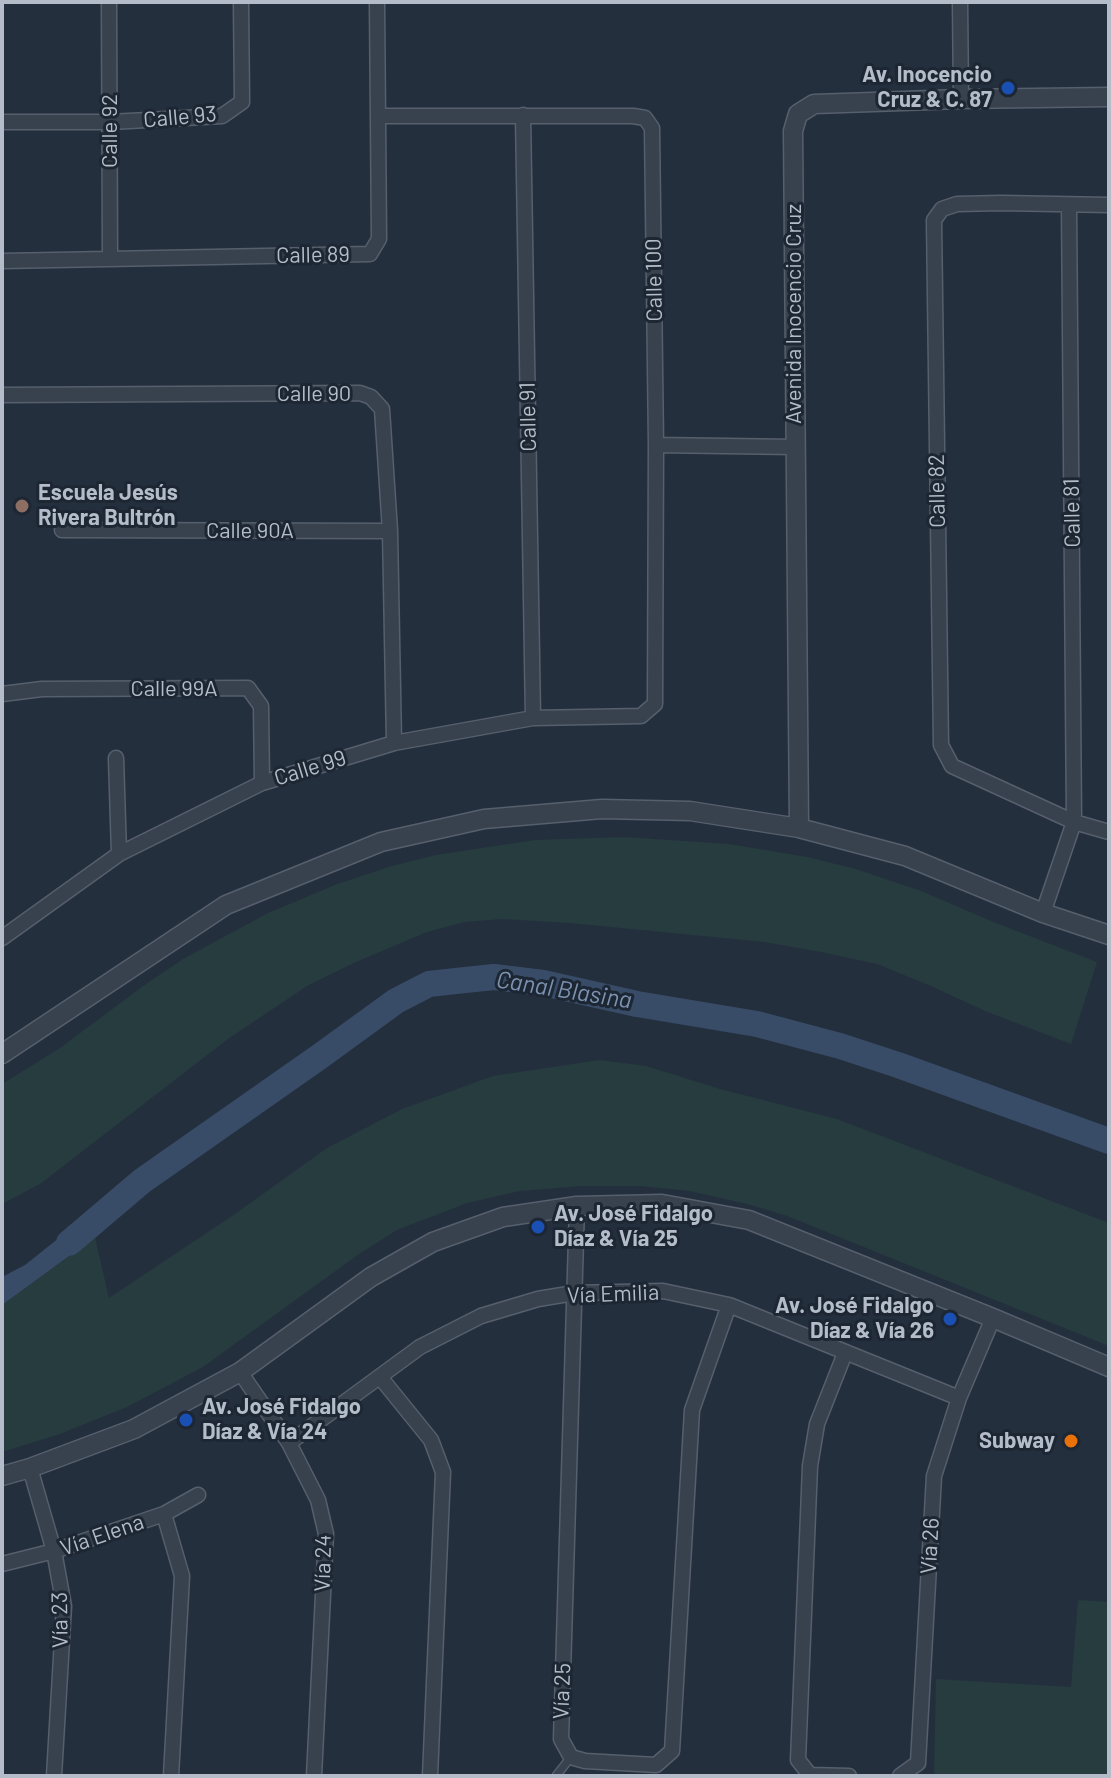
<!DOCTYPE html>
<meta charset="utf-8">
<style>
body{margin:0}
#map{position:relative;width:1111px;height:1778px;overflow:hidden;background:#242f3e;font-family:Barlow,sans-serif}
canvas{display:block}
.frame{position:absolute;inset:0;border:4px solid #b4bcc9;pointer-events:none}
</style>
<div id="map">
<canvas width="1111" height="1778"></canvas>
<div class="frame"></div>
</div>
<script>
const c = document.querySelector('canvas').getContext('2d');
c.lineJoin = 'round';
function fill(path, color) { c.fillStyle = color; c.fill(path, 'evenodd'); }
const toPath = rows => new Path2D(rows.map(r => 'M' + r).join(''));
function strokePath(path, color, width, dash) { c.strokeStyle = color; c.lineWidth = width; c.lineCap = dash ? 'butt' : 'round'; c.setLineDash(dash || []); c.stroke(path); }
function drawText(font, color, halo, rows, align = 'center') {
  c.font = font + ' Barlow,sans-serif'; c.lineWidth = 6; c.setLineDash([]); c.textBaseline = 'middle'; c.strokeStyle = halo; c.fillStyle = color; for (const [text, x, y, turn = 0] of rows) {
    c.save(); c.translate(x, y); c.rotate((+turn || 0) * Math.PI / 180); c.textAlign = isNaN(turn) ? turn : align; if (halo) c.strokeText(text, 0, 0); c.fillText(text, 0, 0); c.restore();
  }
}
fill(toPath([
 [625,837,729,844,807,857,856,869,921,891,991,921,1097,962,1071,1044,985,1011,931,986,877,964,821,952,764,942,570,923,503,919,465,922,427,932,356,962,307,986,228,1039,40,1184,2,1204,2,1084,60,1048,143,986,183,959,268,913,335,885,392,866,436,855,535,840],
 [599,1060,646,1066,720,1089,837,1119,1109,1223,1109,1346,787,1216,751,1205,690,1191,640,1186,581,1186,520,1191,467,1203,397,1230,359,1254,203,1367,127,1407,60,1434,2,1452,2,1305,95,1237,109,1298,235,1214,327,1148,402,1109,493,1076],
 [1078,1600,1109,1602,1109,1776,934,1776,936,1679,1071,1687]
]), '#263c3f');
fill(toPath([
 [94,1210,95,1237,2,1305,2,1277,25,1265]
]), '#394c67');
strokePath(toPath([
 [69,1243,142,1181,319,1057,396,1001,429,984,465,980,494,977,543,983,637,1004,757,1024,840,1046,898,1065,1109,1141]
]), '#394c67', 26);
const service = toPath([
 [556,1776,571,1757]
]);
const minor = toPath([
 [109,2,110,259],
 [960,2,961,99],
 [523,115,533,718],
 [2,122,110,122,222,116,242,102,241,2],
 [1109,205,1001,203,957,204,942,209,934,220,941,745,952,766,1074,822,1109,832],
 [2,261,370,254,379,239,377,2],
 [2,395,360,393,371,397,382,409,390,531,394,743],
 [656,445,795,447],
 [62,530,390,531],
 [2,694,42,689,248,688,261,706,262,783],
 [116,758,119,854],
 [1043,913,1074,822,1069,205],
 [2,938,119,854,262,783,394,743,533,718,641,716,655,704,656,445,652,128,645,118,633,116,378,116],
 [577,1206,561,1739,571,1757,585,1761,656,1765,672,1751,692,1410,729,1305],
 [845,1353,817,1424,810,1466,798,1760,810,1775,849,1776],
 [240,1372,289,1443,318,1500,326,1534,314,1776],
 [380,1377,431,1440,443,1472,430,1776],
 [289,1443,420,1347,481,1316,538,1299,574,1293,663,1291,729,1305,959,1398],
 [30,1468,54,1551,64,1606,54,1776],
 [164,1514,182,1576,171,1776],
 [2,1564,54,1551,164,1514,198,1495],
 [900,1776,918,1763,934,1476,959,1398,993,1318]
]);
const tertiary = toPath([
 [799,828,793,131,798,114,814,104,961,99,1109,97],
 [2,1054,226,905,381,842,484,819,602,809,690,811,799,828,905,856,1043,913,1109,935],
 [2,1476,30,1468,134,1429,240,1372,371,1277,433,1242,503,1217,577,1206,662,1204,749,1220,993,1318,1109,1367]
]);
strokePath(service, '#565f6c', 10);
strokePath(minor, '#565f6c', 17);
strokePath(tertiary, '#565f6c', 21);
strokePath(service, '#38414e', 7);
strokePath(minor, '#38414e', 14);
strokePath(tertiary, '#38414e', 18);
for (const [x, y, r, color] of [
 [1008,88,8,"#1a4fb4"],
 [22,506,8,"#8d6e63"],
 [538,1227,8,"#1a4fb4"],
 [950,1319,8,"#1a4fb4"],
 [186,1420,8,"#1a4fb4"],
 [1071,1441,8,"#e8710a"]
]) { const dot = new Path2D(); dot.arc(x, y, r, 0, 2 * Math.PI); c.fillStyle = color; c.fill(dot); strokePath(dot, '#1d2633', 3); }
drawText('bold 22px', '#b4bcc9', '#1d2633', [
 ["Av. Inocencio",992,75],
 ["Cruz & C. 87",992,100],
 ["Escuela Jesús",38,493,"left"],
 ["Rivera Bultrón",38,518,"left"],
 ["Av. José Fidalgo",554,1214,"left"],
 ["Díaz & Vía 25",554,1239,"left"],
 ["Av. José Fidalgo",934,1306],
 ["Díaz & Vía 26",934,1331],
 ["Av. José Fidalgo",202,1407,"left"],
 ["Díaz & Vía 24",202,1432,"left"],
 ["Subway",1055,1441]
], 'right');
drawText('22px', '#b4bcc9', '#1d2633', [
 ["Calle 93",180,117,-5],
 ["Calle 92",110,131,-90],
 ["Calle 89",313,255,-1],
 ["Calle 100",654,280,-91],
 ["Avenida Inocencio Cruz",794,314,-90],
 ["Calle 90",314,394],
 ["Calle 91",528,417,-91],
 ["Calle 82",937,491,-91],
 ["Calle 81",1072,513,-91],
 ["Calle 90A",250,531],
 ["Calle 99A",174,689],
 ["Calle 99",310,768,-17],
 ["Vía Emilia",613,1294,-2],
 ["Vía Elena",102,1535,-19],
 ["Vía 26",930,1546,-87],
 ["Vía 24",323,1563,-89],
 ["Vía 23",60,1620,-91],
 ["Vía 25",562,1691,-88]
]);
drawText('italic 24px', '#7c92b1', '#1d2633', [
 ["Canal Blasina",564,990,9]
]);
</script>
